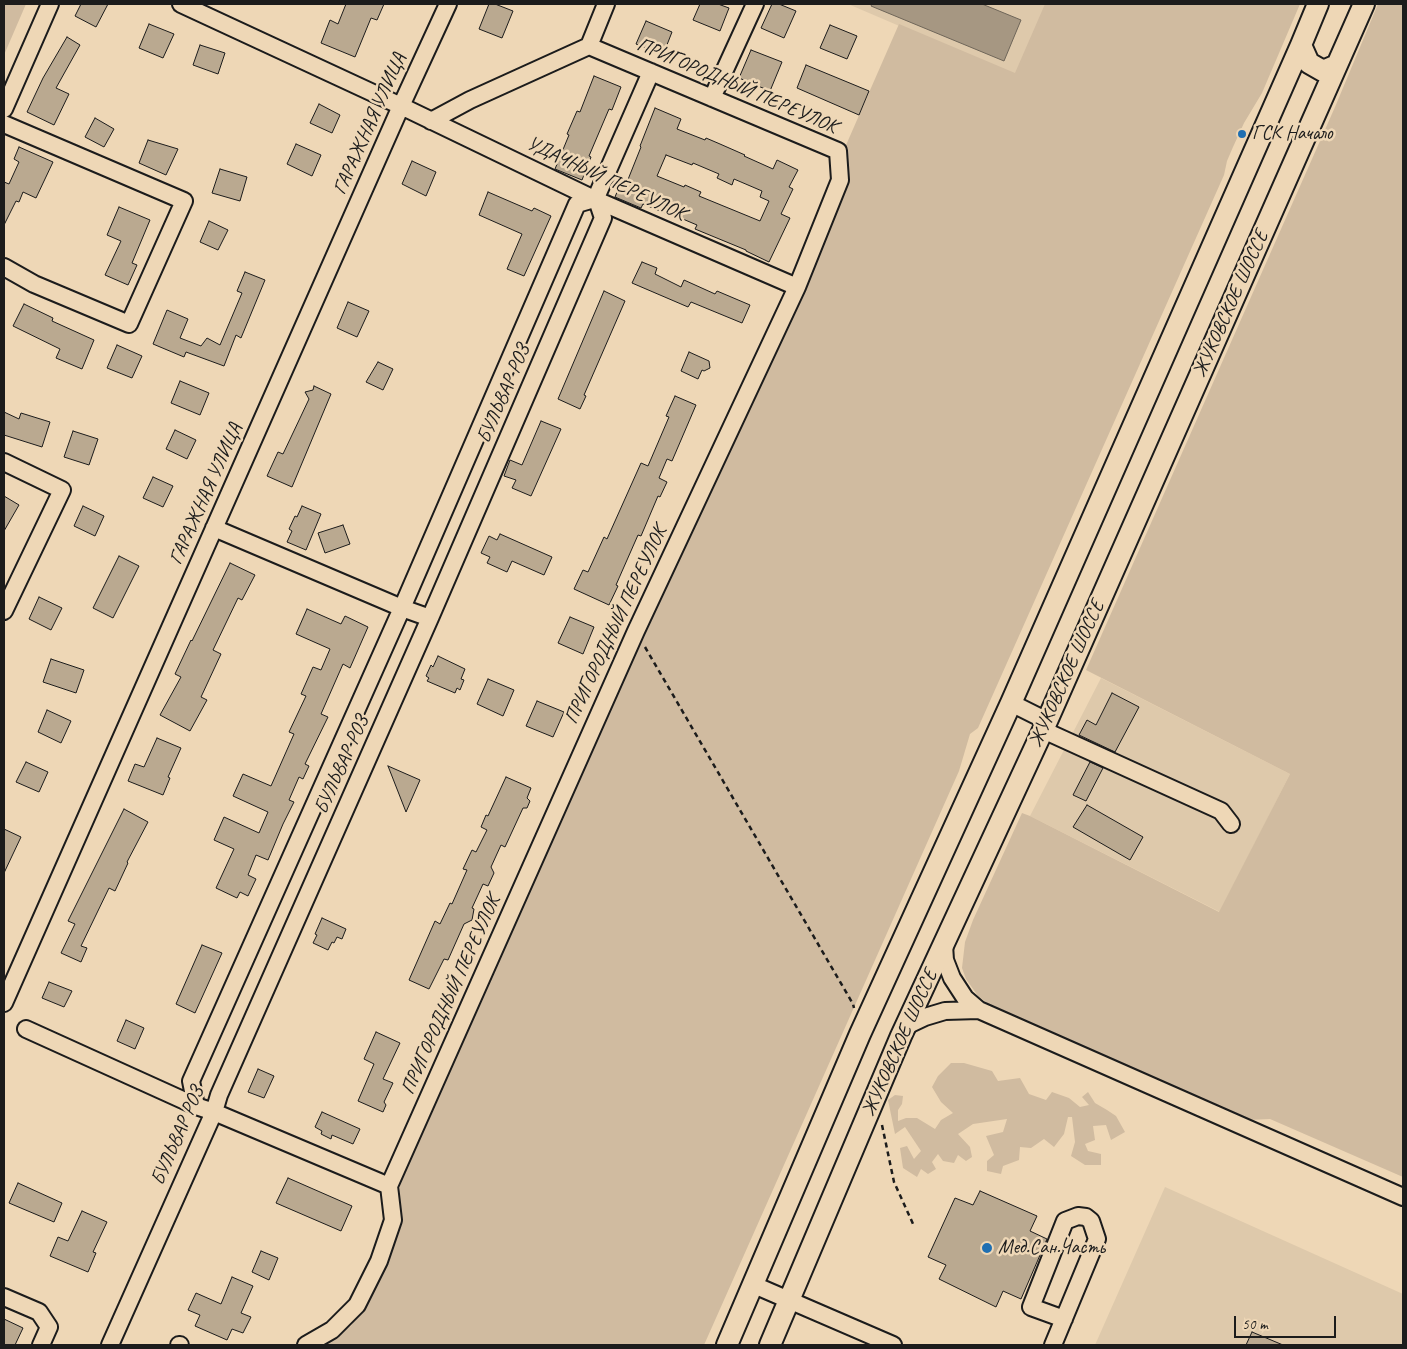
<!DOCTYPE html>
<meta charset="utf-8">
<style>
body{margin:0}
#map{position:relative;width:1407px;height:1349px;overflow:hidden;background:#eed7b6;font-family:Caveat,sans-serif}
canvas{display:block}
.frame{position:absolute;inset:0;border:5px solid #1c1c1c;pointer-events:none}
.scale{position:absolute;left:1234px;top:1316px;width:102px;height:22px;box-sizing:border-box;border:2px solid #1c1c1c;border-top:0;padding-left:6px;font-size:15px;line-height:18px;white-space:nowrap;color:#1c1c1c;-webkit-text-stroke:4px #eed7b6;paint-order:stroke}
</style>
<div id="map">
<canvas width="1407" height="1349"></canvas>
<div class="frame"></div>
<div class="scale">50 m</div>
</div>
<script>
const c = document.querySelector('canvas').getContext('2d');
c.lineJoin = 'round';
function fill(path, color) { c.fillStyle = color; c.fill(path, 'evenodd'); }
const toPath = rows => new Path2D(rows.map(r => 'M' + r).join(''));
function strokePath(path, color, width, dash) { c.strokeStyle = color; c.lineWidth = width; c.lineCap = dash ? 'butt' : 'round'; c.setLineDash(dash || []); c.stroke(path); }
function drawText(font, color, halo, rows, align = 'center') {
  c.font = font + ' Caveat,sans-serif'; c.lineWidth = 5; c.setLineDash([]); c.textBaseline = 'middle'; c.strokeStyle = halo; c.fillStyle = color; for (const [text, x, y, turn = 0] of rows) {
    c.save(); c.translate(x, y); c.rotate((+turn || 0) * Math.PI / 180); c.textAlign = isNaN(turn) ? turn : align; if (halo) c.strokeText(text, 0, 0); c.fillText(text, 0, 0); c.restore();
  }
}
fill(toPath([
 [848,4,1047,4,1016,76],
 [1101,678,1290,774,1220,912,1030,816],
 [1165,1187,1403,1294,1403,1345,1095,1345]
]), '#dec9ab');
fill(toPath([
 [4,4,26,4,4,55],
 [1045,4,1300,4,1262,93,1244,123,1233,147,1227,161,1224,175,978,728,970,734,959,771,704,1345,314,1345,351,1326,360,1311,398,1215,401,1166,789,304,843,152,899,24,1015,73],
 [1378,4,1403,4,1403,1177,1270,1119,1248,1120,997,1010,978,996,966,979,962,968,965,942,973,920,1022,813,1030,816,1219,912,1290,774,1086,670,1335,107],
 [951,1063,964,1063,992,1071,998,1081,1020,1078,1029,1094,1046,1100,1052,1092,1069,1098,1080,1107,1089,1105,1082,1097,1088,1092,1095,1103,1107,1110,1116,1116,1125,1132,1111,1140,1106,1125,1093,1126,1095,1140,1085,1144,1088,1151,1101,1154,1101,1165,1085,1165,1071,1156,1075,1142,1072,1117,1068,1117,1064,1134,1054,1147,1044,1139,1031,1148,1020,1147,1019,1160,1003,1166,1001,1174,987,1171,987,1161,994,1155,986,1136,1003,1132,1007,1119,973,1124,958,1134,970,1147,972,1157,966,1161,958,1155,954,1163,943,1161,938,1154,932,1162,936,1169,928,1174,921,1169,917,1177,903,1168,900,1148,907,1146,914,1159,921,1151,905,1127,895,1134,888,1100,895,1095,903,1096,902,1104,898,1110,898,1121,906,1118,917,1118,935,1129,941,1120,953,1113,941,1102,932,1087,938,1076]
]), '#d0bba0');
const water = toPath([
 [872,4,982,4,1021,20,1004,61,871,6,872,4]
]);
fill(water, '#a69782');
strokePath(water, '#6f6659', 1);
const building = toPath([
 [81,4,108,4,96,27,75,16,81,4],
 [346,4,384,4,377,20,371,18,355,57,321,43,330,20,338,24,346,4],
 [489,4,495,4,513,11,502,38,479,29,489,4],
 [700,4,718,4,729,8,720,31,693,20,700,4],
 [772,4,779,4,796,11,784,38,761,28,772,4],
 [646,21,672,32,663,55,636,44,646,21],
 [149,24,174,34,163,58,139,48,149,24],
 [830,25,857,36,847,59,820,48,830,25],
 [67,37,80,45,56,88,69,94,54,125,27,112,43,78,67,37],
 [200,45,225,53,218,74,193,65,200,45],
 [751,50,782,62,770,91,739,78,751,50],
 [806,65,869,91,859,115,797,88,806,65],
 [594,76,621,87,612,110,609,109,589,156,591,157,582,180,555,169,569,135,567,134,577,111,580,112,594,76],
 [319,104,340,115,332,133,310,123,319,104],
 [655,108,681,119,677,129,705,140,706,138,720,144,745,155,744,156,773,169,777,160,798,170,789,187,793,189,781,214,790,218,769,262,746,251,746,250,695,229,697,225,671,214,670,215,643,204,641,208,615,197,622,180,627,182,641,147,640,146,655,108],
 [666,155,692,165,693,163,719,174,717,178,732,185,734,179,762,191,760,197,769,201,760,221,699,196,701,192,685,185,684,187,657,176,666,155],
 [95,118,114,129,104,147,85,137,95,118],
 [148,140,178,149,166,175,139,163,148,140],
 [296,144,321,155,312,176,287,164,296,144],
 [19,147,53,162,36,198,23,192,19,202,16,201,4,225,4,182,9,184,19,162,14,159,19,147],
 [412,161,436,172,426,196,402,184,412,161],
 [220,169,247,177,240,201,212,193,220,169],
 [488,192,532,211,534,208,551,216,524,276,507,269,522,234,479,215,488,192],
 [119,207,150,220,132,263,137,265,128,285,105,275,121,241,107,235,119,207],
 [209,221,228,230,218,250,200,242,209,221],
 [642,262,657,268,655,274,681,287,684,280,715,294,717,291,750,305,742,323,691,302,688,307,632,283,642,262],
 [245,272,265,280,241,338,236,335,224,366,186,352,184,357,153,344,167,310,188,319,180,338,201,346,207,338,220,345,242,293,237,291,245,272],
 [604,291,625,301,584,395,586,396,580,409,558,399,604,291],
 [348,302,369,311,357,337,337,328,348,302],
 [24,304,53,318,52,321,94,340,82,369,56,358,60,349,13,326,24,304],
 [117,345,142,356,132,378,107,368,117,345],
 [689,352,709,361,710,368,704,371,702,370,698,379,681,371,689,352],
 [378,362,393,369,383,390,366,382,378,362],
 [180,381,209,393,200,415,171,403,180,381],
 [314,386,331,394,292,487,267,476,278,452,283,454,301,416,309,399,305,392,313,390,314,386],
 [675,396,696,405,672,461,667,459,659,478,667,482,660,497,658,496,641,536,638,535,616,585,618,586,609,605,574,589,583,570,588,572,604,537,607,539,641,463,648,466,669,417,666,416,675,396],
 [4,412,19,419,21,413,50,422,42,447,4,435,4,412],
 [541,421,561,429,531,496,512,488,516,480,504,476,510,460,522,465,541,421],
 [175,430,196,440,187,459,166,449,175,430],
 [73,431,98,439,89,465,64,457,73,431],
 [153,477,173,486,163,507,143,498,153,477],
 [4,496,19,505,4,531,4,496],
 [83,506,104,516,95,536,74,526,83,506],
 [302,506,321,514,306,550,287,542,292,531,289,529,295,516,297,517,302,506],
 [343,525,350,544,325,553,318,533,343,525],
 [500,534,552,557,544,575,512,561,507,572,487,563,490,557,481,553,489,536,497,540,500,534],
 [119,556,139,566,113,618,93,608,119,556],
 [230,563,255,575,242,600,238,598,213,650,221,654,201,697,207,700,190,731,160,715,181,677,175,674,191,640,192,641,230,563],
 [39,597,62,608,51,630,29,619,39,597],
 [307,609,341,624,345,616,368,627,350,668,343,664,321,714,328,717,305,764,309,766,303,779,299,777,289,800,294,802,283,824,268,860,256,855,248,875,256,879,248,896,240,892,237,898,216,888,234,849,214,840,224,817,259,833,268,812,233,796,243,774,271,786,294,734,289,732,306,696,301,694,313,667,321,670,330,649,296,634,307,609],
 [570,617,594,627,583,654,558,643,570,617],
 [438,656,465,669,461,679,464,680,460,690,457,688,455,693,427,681,429,678,426,676,431,665,433,667,438,656],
 [51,659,84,670,76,693,43,682,51,659],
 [488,679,514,690,503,716,477,704,488,679],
 [1112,693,1139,707,1115,752,1079,735,1087,720,1096,725,1112,693],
 [537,701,564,712,553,737,526,726,537,701],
 [47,710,71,721,61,743,38,732,47,710],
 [157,738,181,748,168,777,170,778,163,795,128,781,135,764,144,767,157,738],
 [26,762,48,772,39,792,16,782,26,762],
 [1090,762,1103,768,1086,801,1073,795,1090,762],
 [388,766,420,780,406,812,388,766],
 [506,777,531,788,527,798,530,801,527,808,523,808,505,847,501,845,491,867,494,873,488,886,483,884,472,908,474,909,472,920,464,924,448,960,444,959,429,989,409,980,435,921,440,924,450,903,452,904,467,870,463,869,472,850,476,852,487,830,481,827,486,815,488,816,506,777],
 [1087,805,1143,837,1130,860,1073,827,1087,805],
 [124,809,148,822,127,862,128,863,115,891,109,888,81,946,87,948,81,962,61,953,75,924,68,921,124,809],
 [4,829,21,837,4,873,4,829],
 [322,918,346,929,342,939,337,937,334,943,332,942,328,950,313,943,317,935,315,934,322,918],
 [202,945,222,953,195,1013,176,1004,202,945],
 [49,982,72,991,64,1007,42,998,49,982],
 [126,1020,144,1028,135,1049,117,1041,126,1020],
 [376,1032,400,1043,383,1079,393,1083,384,1102,386,1105,383,1112,358,1101,374,1064,364,1059,376,1032],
 [258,1069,274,1076,264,1098,248,1092,258,1069],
 [322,1112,360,1129,353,1144,332,1135,331,1139,321,1134,322,1131,315,1127,322,1112],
 [288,1178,352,1206,341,1231,276,1203,288,1178],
 [18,1183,62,1203,54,1222,9,1203,18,1183],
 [980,1191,1037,1216,1030,1231,1047,1239,1021,1299,1003,1291,996,1307,939,1279,946,1265,928,1257,955,1198,973,1205,980,1191],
 [82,1211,107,1222,93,1252,96,1253,88,1272,50,1256,58,1237,68,1241,82,1211],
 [261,1251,278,1258,269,1280,252,1272,261,1251],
 [232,1277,253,1286,241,1313,251,1317,243,1333,232,1329,227,1340,195,1326,200,1315,188,1310,196,1293,221,1304,232,1277],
 [4,1319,23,1328,15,1345,4,1345,4,1319],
 [1252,1332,1283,1345,1246,1345,1252,1332]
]);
fill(building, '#baa990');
strokePath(building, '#1c1c1c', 1);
const minor = toPath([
 [181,4,401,106,594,199,797,287],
 [712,98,755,4],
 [4,109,50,4],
 [431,121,470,100,589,46,606,4],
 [4,124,184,201,129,324,34,284,4,267],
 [595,200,651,72],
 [4,462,62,490,4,611],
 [214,528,402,608,430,618],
 [1011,703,1047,721],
 [1043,730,1221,811,1231,824],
 [944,945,945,960,952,978,965,998,979,1010,1403,1197],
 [4,1003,401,106,448,4],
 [906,1026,925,1017,945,1011,979,1010],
 [26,1029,196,1106,214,1112,389,1186],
 [196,1106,191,1081,402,608,577,204,594,199],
 [754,1285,893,1345],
 [4,1297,39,1312,49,1327,41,1345],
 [110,1345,214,1112,219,1095,430,618,603,218,597,200],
 [179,1345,180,1345],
 [306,1345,332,1330,357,1305,379,1261,393,1220,389,1186,636,631,797,287,840,180,838,151,589,46],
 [1053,1345,1097,1239,1091,1221,1086,1217,1078,1216,1065,1221,1031,1307,1064,1319]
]);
const major = toPath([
 [1301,45,1309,63,1323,71,1337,65],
 [727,1345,860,1034,1011,703,1301,45,1318,4],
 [770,1345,901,1036,1043,730,1364,4]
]);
strokePath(minor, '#1c1c1c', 20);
strokePath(major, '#1c1c1c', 24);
strokePath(toPath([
 [645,647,853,1004,854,1008],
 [882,1125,894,1182,914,1226]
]), '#1c1c1c', 2.5, [5, 4]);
strokePath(minor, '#eed7b6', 16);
strokePath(major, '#eed7b6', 20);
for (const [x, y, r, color] of [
 [1242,134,5,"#1f6fb2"],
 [987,1248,6,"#1f6fb2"]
]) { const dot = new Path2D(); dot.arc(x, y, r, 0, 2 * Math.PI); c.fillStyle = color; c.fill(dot); strokePath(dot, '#eed7b6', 2); }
drawText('20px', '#1c1c1c', '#eed7b6', [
 ["ПРИГОРОДНЫЙ ПЕРЕУЛОК",737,86,23],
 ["ГАРАЖНАЯ УЛИЦА",370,124,-66],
 ["УДАЧНЫЙ ПЕРЕУЛОК",606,179,25],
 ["ЖУКОВСКОЕ ШОССЕ",1231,304,-66],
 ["БУЛЬВАР РОЗ",504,394,-67],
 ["ГАРАЖНАЯ УЛИЦА",206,494,-66],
 ["ПРИГОРОДНЫЙ ПЕРЕУЛОК",616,625,-65],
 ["ЖУКОВСКОЕ ШОССЕ",1067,674,-66],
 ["БУЛЬВАР РОЗ",342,765,-66],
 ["ПРИГОРОДНЫЙ ПЕРЕУЛОК",451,995,-66],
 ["ЖУКОВСКОЕ ШОССЕ",900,1043,-66],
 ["БУЛЬВАР РОЗ",178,1136,-67]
]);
drawText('20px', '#1c1c1c', '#eed7b6', [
 ["ГСК Начало",1252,134],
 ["Мед.Сан.Часть",998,1248]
], 'left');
</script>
